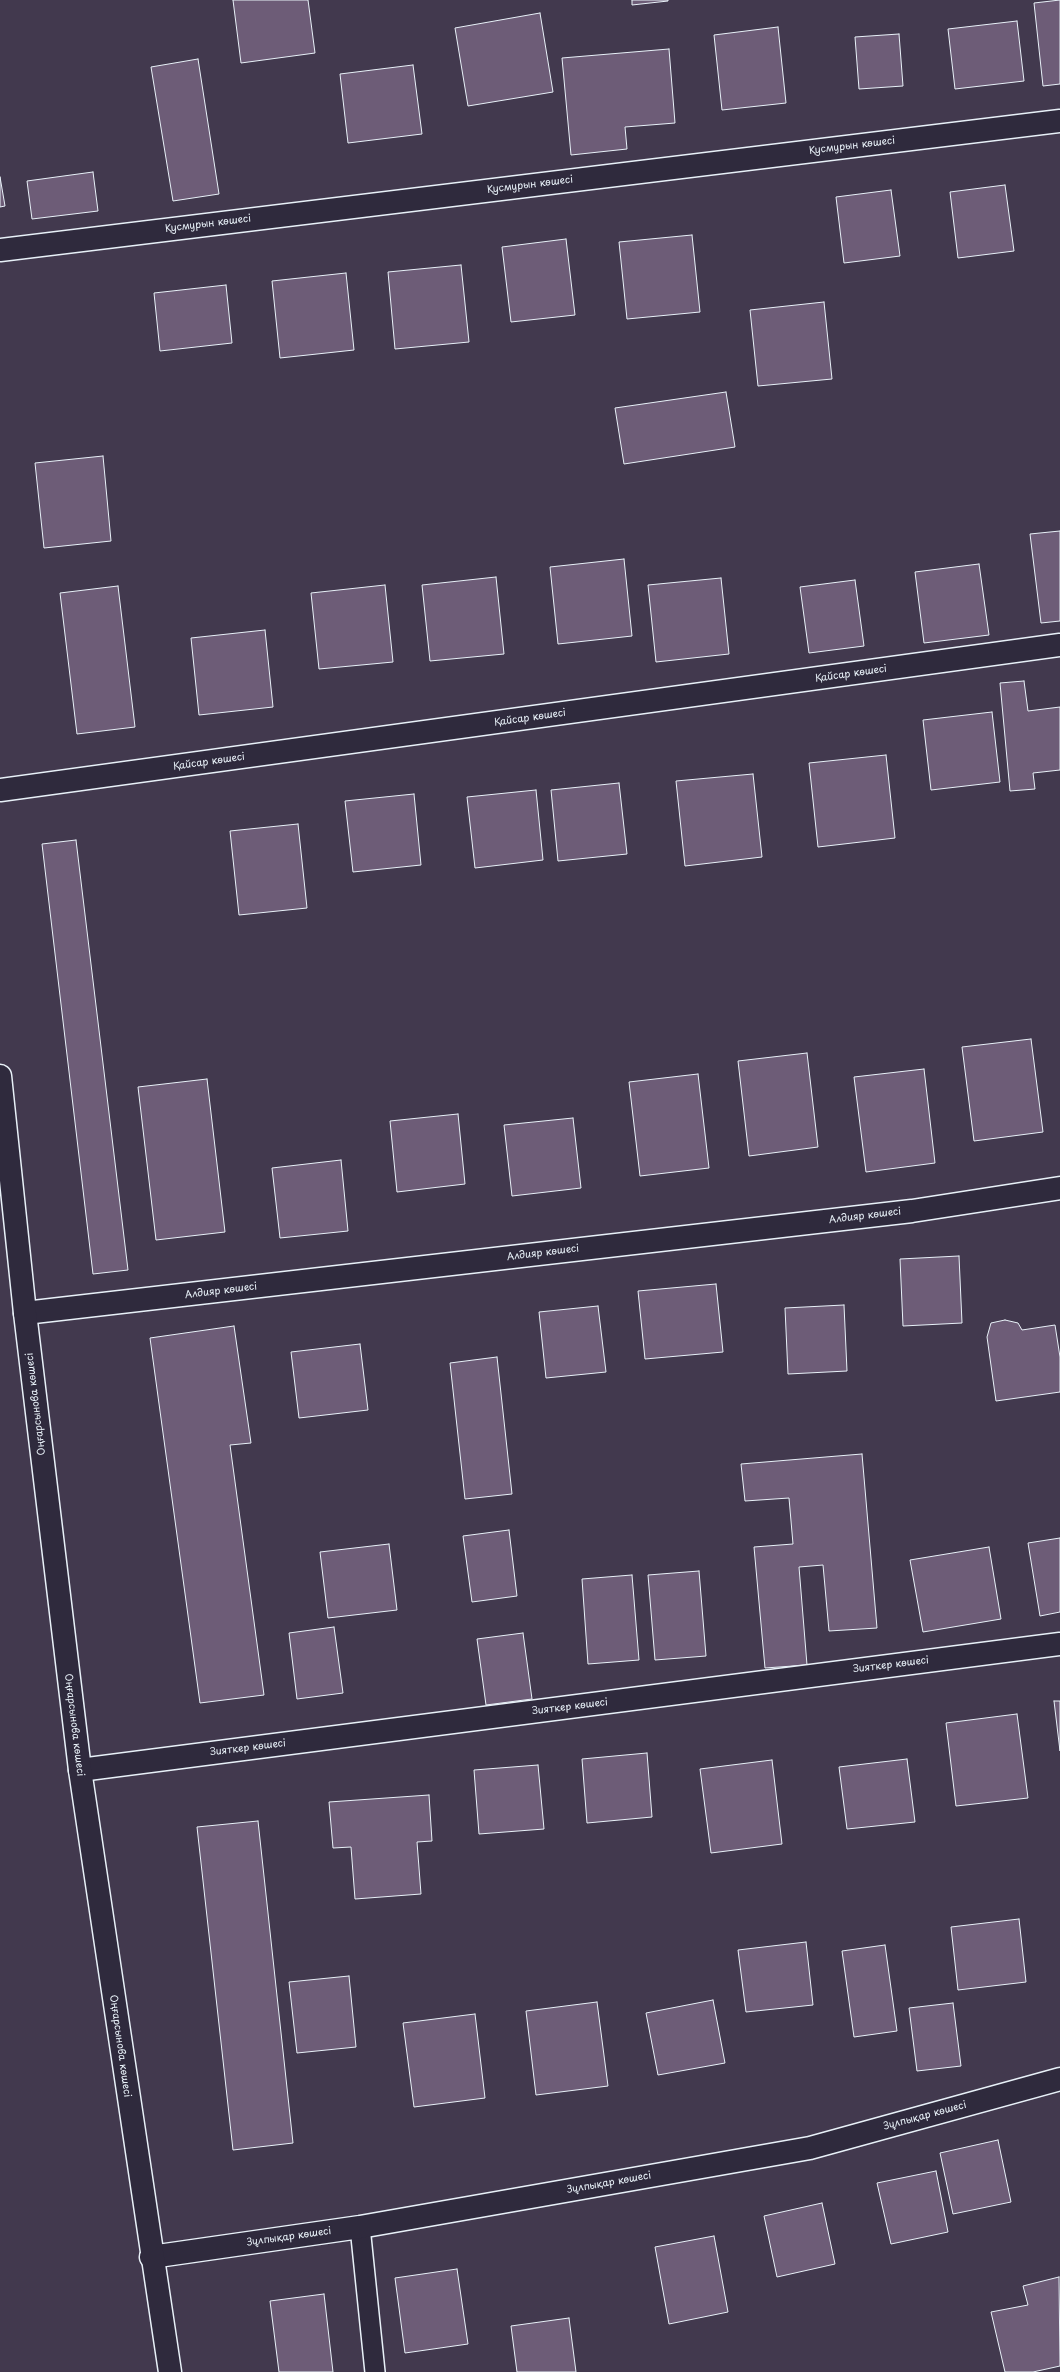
<!DOCTYPE html>
<meta charset="utf-8">
<style>
body{margin:0}
canvas{display:block;background:#42394e}
</style>
<canvas width="1060" height="2372"></canvas>
<script>
const c = document.querySelector('canvas').getContext('2d');
c.lineJoin = 'round';
function fill(path, color) { c.fillStyle = color; c.fill(path, 'evenodd'); }
const toPath = rows => new Path2D(rows.map(r => 'M' + r).join(''));
function strokePath(path, color, width, dash) { c.strokeStyle = color; c.lineWidth = width; c.lineCap = dash ? 'butt' : 'round'; c.setLineDash(dash || []); c.stroke(path); }
function drawText(font, color, halo, rows, align = 'center') {
  c.font = font + ' "Playpen Sans",sans-serif'; c.lineWidth = 3; c.setLineDash([]); c.textBaseline = 'middle'; c.strokeStyle = halo; c.fillStyle = color; for (const [text, x, y, turn = 0] of rows) {
    c.save(); c.translate(x, y); c.rotate((+turn || 0) * Math.PI / 180); c.textAlign = isNaN(turn) ? turn : align; if (halo) c.strokeText(text, 0, 0); c.fillText(text, 0, 0); c.restore();
  }
}
const building = toPath([
 [233,0,308,0,315,53,241,63,233,0],
 [632,0,668,0,668,1,632,5,632,0],
 [1060,0,1060,84,1043,86,1034,3,1060,0],
 [540,13,553,92,468,106,455,28,540,13],
 [1017,21,1024,81,955,89,948,29,1017,21],
 [778,27,786,103,722,110,714,35,778,27],
 [899,34,903,86,859,89,855,37,899,34],
 [669,49,675,123,625,127,627,149,571,155,562,58,669,49],
 [198,59,219,194,173,201,151,67,198,59],
 [413,65,422,134,348,143,340,74,413,65],
 [93,172,98,211,32,219,27,181,93,172],
 [0,177,5,206,0,207,0,177],
 [1005,185,1014,251,958,258,950,192,1005,185],
 [891,190,900,256,844,263,836,197,891,190],
 [692,235,700,312,627,319,619,242,692,235],
 [566,239,575,315,511,322,502,247,566,239],
 [461,265,469,342,395,349,388,272,461,265],
 [346,273,354,350,280,358,272,281,346,273],
 [226,285,232,343,160,351,154,293,226,285],
 [824,302,832,379,758,386,750,310,824,302],
 [726,392,735,447,624,464,615,408,726,392],
 [103,456,111,541,44,548,35,463,103,456],
 [1060,531,1060,621,1041,623,1030,534,1060,531],
 [624,559,632,636,558,644,550,567,624,559],
 [979,564,989,635,924,643,915,572,979,564],
 [496,577,504,654,430,661,422,585,496,577],
 [721,578,729,654,656,662,648,585,721,578],
 [855,580,864,646,809,653,800,587,855,580],
 [385,585,393,662,319,669,311,593,385,585],
 [118,586,135,727,77,734,60,593,118,586],
 [265,630,273,707,199,715,191,638,265,630],
 [1024,681,1028,711,1060,707,1060,770,1033,773,1035,789,1010,791,1000,683,1024,681],
 [992,712,1000,782,931,790,923,720,992,712],
 [886,755,895,838,818,847,809,763,886,755],
 [753,774,762,857,685,866,676,781,753,774],
 [619,783,627,854,558,861,551,790,619,783],
 [536,790,543,860,475,868,467,797,536,790],
 [414,794,421,865,353,872,345,801,414,794],
 [298,824,307,908,239,915,230,831,298,824],
 [76,840,128,1270,93,1274,42,844,76,840],
 [1031,1039,1043,1132,974,1141,962,1047,1031,1039],
 [807,1053,818,1147,749,1156,738,1061,807,1053],
 [924,1069,935,1163,866,1172,854,1077,924,1069],
 [698,1074,709,1168,640,1176,629,1082,698,1074],
 [207,1079,225,1232,156,1240,138,1087,207,1079],
 [458,1114,465,1184,397,1192,390,1121,458,1114],
 [573,1118,581,1188,512,1196,504,1125,573,1118],
 [341,1160,348,1231,280,1238,272,1168,341,1160],
 [959,1256,962,1323,903,1326,900,1259,959,1256],
 [716,1284,723,1352,645,1359,638,1291,716,1284],
 [844,1305,847,1371,788,1374,785,1308,844,1305],
 [598,1306,606,1372,546,1378,539,1312,598,1306],
 [1005,1320,1018,1323,1022,1330,1055,1325,1060,1357,1060,1392,996,1401,987,1337,991,1323,1005,1320],
 [234,1326,251,1443,230,1445,264,1695,200,1703,150,1338,234,1326],
 [360,1344,368,1410,299,1418,291,1352,360,1344],
 [497,1357,512,1494,465,1499,450,1363,497,1357],
 [862,1454,877,1628,829,1631,823,1565,799,1567,807,1665,765,1668,754,1547,793,1544,789,1498,745,1501,741,1464,862,1454],
 [509,1530,517,1596,472,1602,463,1536,509,1530],
 [1060,1538,1060,1612,1040,1616,1028,1543,1060,1538],
 [389,1544,397,1610,328,1618,320,1552,389,1544],
 [989,1547,1001,1619,923,1632,910,1560,989,1547],
 [699,1571,706,1656,655,1660,648,1575,699,1571],
 [632,1575,639,1660,588,1664,582,1579,632,1575],
 [334,1627,343,1693,297,1699,289,1633,334,1627],
 [523,1633,532,1699,486,1705,477,1639,523,1633],
 [1054,1701,1060,1701,1060,1751,1054,1701],
 [1017,1714,1028,1798,956,1806,946,1723,1017,1714],
 [647,1753,652,1817,587,1823,582,1759,647,1753],
 [907,1759,915,1822,847,1829,839,1767,907,1759],
 [772,1760,782,1844,711,1853,700,1769,772,1760],
 [538,1765,544,1829,479,1834,474,1770,538,1765],
 [429,1795,432,1841,417,1842,421,1894,355,1899,351,1847,333,1848,329,1802,429,1795],
 [258,1821,293,2143,233,2150,197,1827,258,1821],
 [1019,1919,1026,1982,958,1990,951,1927,1019,1919],
 [806,1942,813,2005,746,2012,738,1950,806,1942],
 [885,1945,897,2031,854,2037,842,1951,885,1945],
 [349,1976,356,2047,297,2053,289,1982,349,1976],
 [713,2000,725,2063,658,2075,646,2013,713,2000],
 [597,2002,608,2086,536,2095,526,2011,597,2002],
 [953,2003,961,2066,917,2071,909,2008,953,2003],
 [475,2014,485,2098,414,2107,403,2023,475,2014],
 [998,2140,1011,2202,953,2214,940,2153,998,2140],
 [936,2171,948,2232,891,2244,877,2183,936,2171],
 [822,2203,835,2264,777,2277,764,2216,822,2203],
 [714,2236,728,2312,669,2324,655,2247,714,2236],
 [457,2269,468,2344,405,2353,395,2278,457,2269],
 [1059,2277,1060,2366,1033,2372,1005,2372,991,2312,1028,2305,1023,2286,1059,2277],
 [324,2294,333,2372,279,2372,270,2301,324,2294],
 [569,2318,576,2372,517,2372,511,2326,569,2318]
]);
fill(building, '#6d5c77');
strokePath(building, '#e8f1f8', 1);
const lane = toPath([
 [360,2227,375,2372]
]);
const street = toPath([
 [0,250,1060,121],
 [0,790,1060,645],
 [25,1313,912,1211,1060,1188],
 [80,1770,1060,1644],
 [151,2257,360,2227,810,2148,1060,2079]
]);
const secondary = toPath([
 [0,1076,25,1313,80,1770,170,2372]
]);
strokePath(lane, '#e8f1f8', 22);
strokePath(street, '#e8f1f8', 25);
strokePath(secondary, '#e8f1f8', 25);
strokePath(lane, '#2f2a3d', 19);
strokePath(street, '#2f2a3d', 22);
strokePath(secondary, '#2f2a3d', 22);
drawText('10px', '#e8f1f8', '#2f2a3d', [
 ["Қусмурын көшесі",852,146,-7],
 ["Қусмурын көшесі",530,185,-7],
 ["Қусмурын көшесі",208,224,-7],
 ["Қайсар көшесі",851,674,-8],
 ["Қайсар көшесі",530,718,-8],
 ["Қайсар көшесі",209,762,-8],
 ["Алдияр көшесі",865,1216,-7],
 ["Алдияр көшесі",543,1253,-7],
 ["Алдияр көшесі",221,1291,-7],
 ["Оңғарсынова көшесі",36,1404,-97],
 ["Зияткер көшесі",891,1665,-7],
 ["Зияткер көшесі",570,1707,-7],
 ["Оңғарсынова көшесі",74,1725,83],
 ["Зияткер көшесі",248,1748,-7],
 ["Оңғарсынова көшесі",120,2046,82],
 ["Зұлпықар көшесі",925,2116,-15],
 ["Зұлпықар көшесі",609,2183,-10],
 ["Зұлпықар көшесі",289,2237,-8]
]);
</script>
